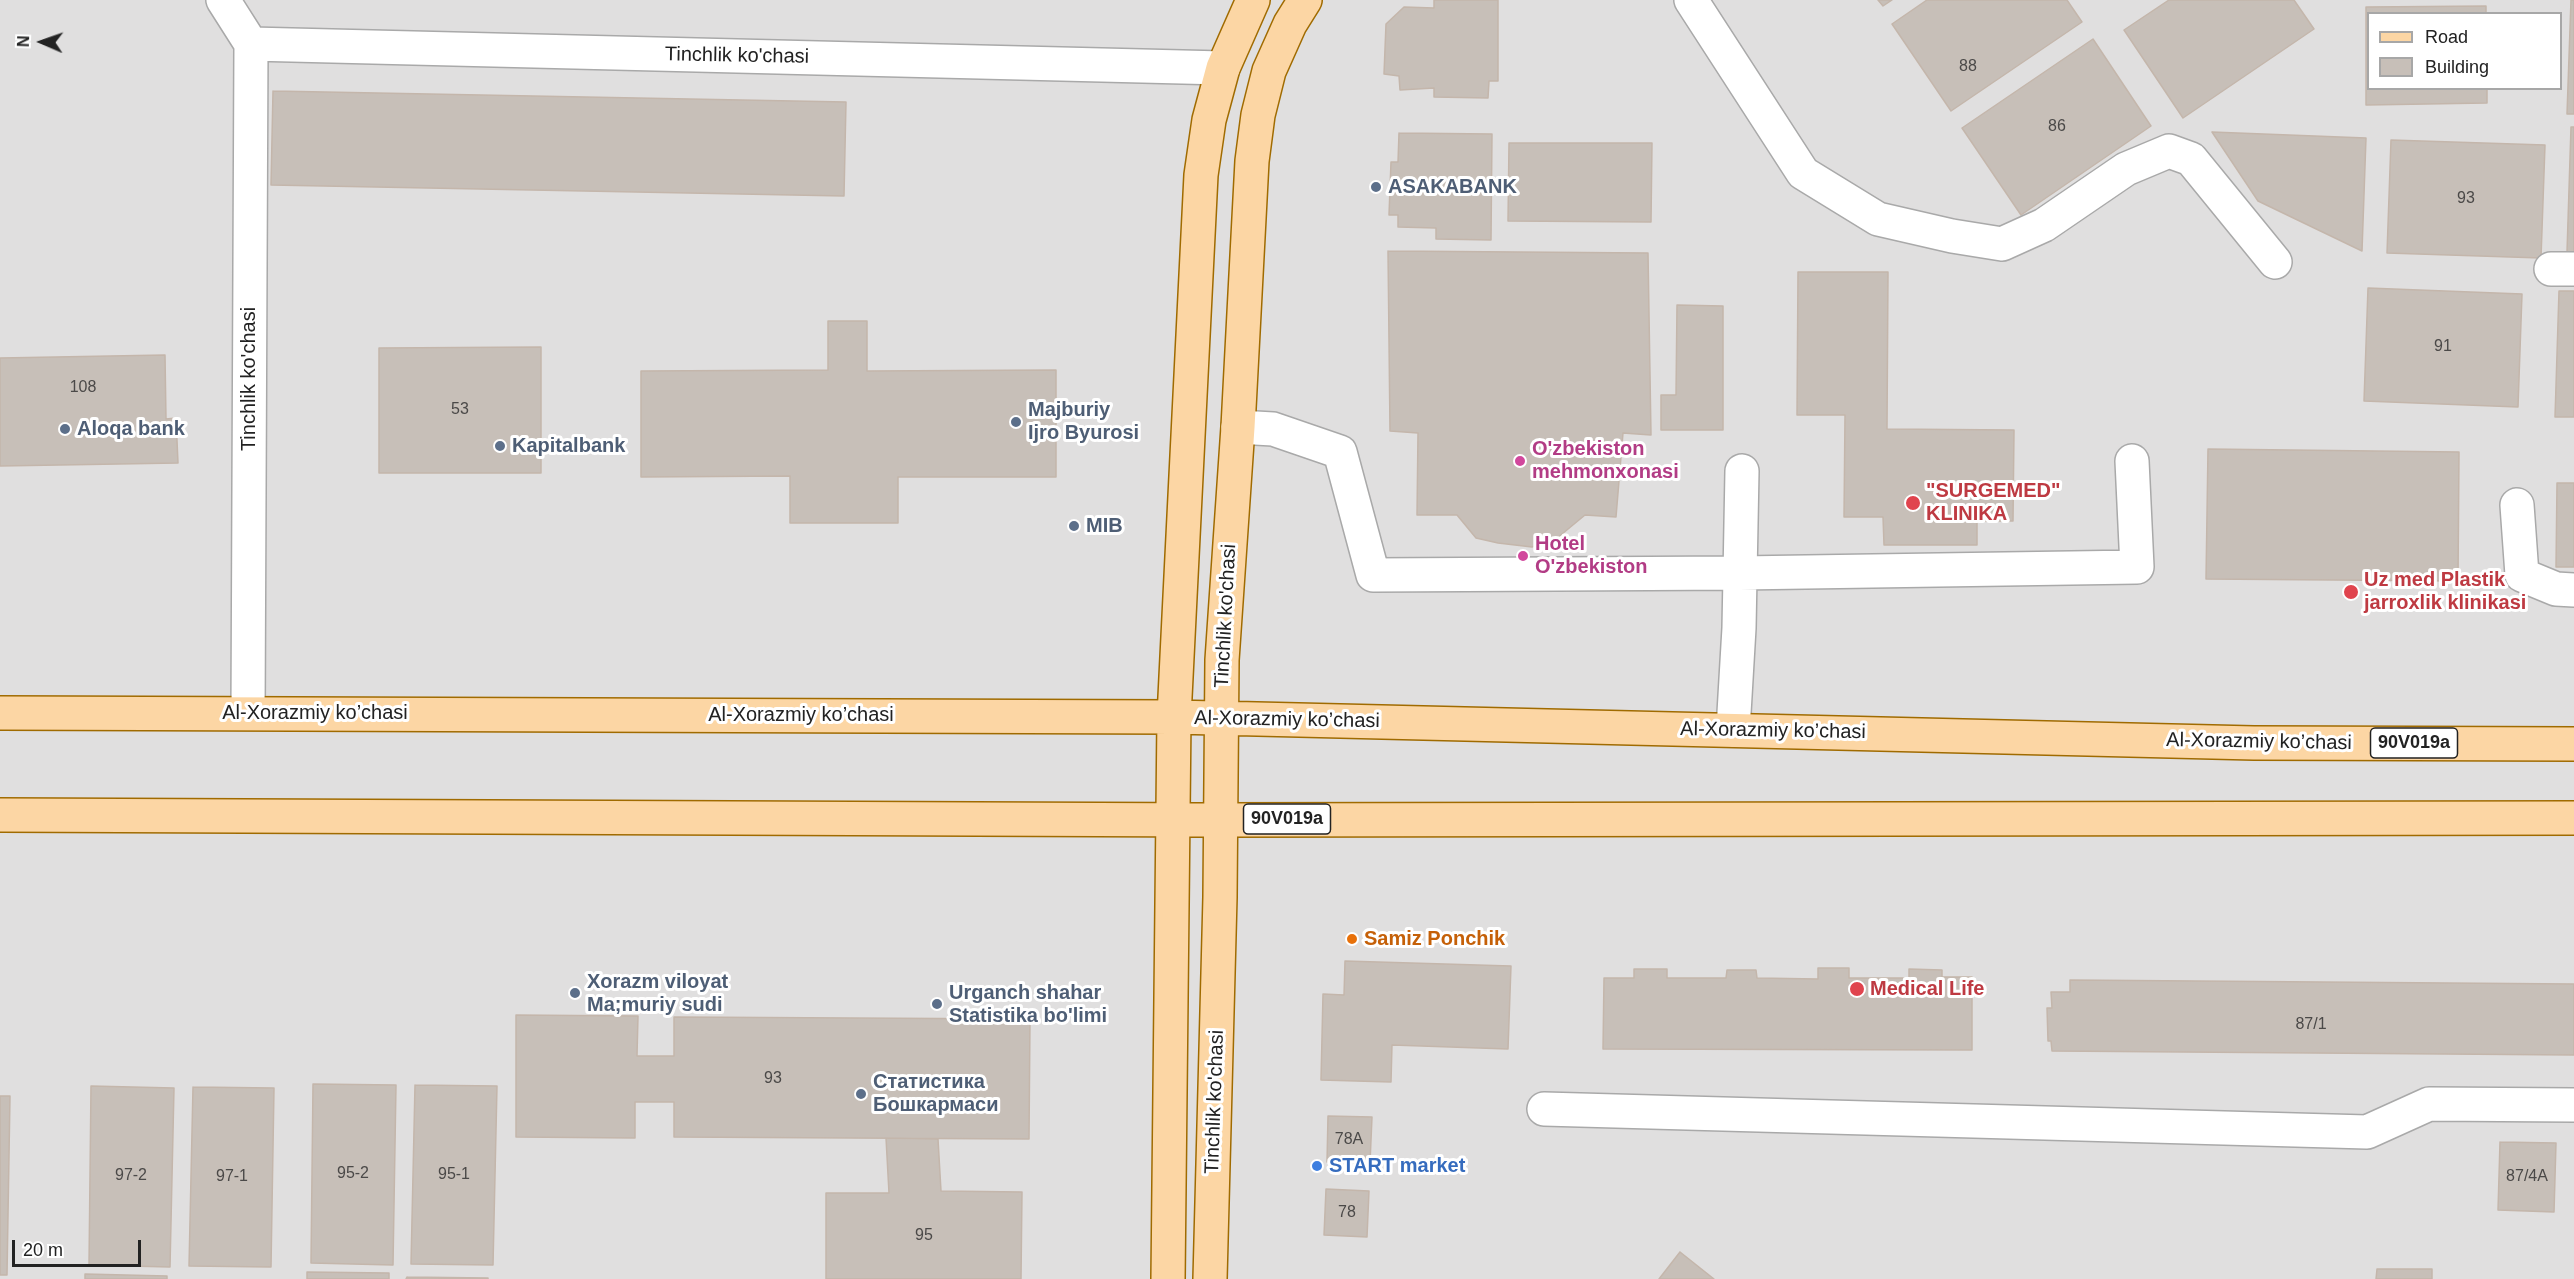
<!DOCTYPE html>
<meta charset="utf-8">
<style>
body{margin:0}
#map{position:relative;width:2574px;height:1279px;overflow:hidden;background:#f2efe9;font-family:Helvetica,sans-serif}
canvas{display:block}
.legend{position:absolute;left:2367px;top:12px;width:195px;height:78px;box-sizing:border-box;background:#fff;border:2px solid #a7a7a7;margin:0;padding:8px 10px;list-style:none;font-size:18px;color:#222}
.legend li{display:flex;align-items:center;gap:12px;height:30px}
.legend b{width:30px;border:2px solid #a7a7a7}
.north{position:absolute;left:12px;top:12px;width:60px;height:60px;-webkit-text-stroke:4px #fff;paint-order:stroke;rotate:272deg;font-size:16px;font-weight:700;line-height:24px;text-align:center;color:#222}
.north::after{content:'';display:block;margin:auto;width:21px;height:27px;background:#222;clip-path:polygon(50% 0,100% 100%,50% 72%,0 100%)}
.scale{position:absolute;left:12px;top:1240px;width:129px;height:27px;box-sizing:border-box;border:3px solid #222;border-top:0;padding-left:8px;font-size:18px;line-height:21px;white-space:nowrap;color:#222;-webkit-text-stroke:4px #fff;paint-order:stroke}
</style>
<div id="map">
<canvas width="2574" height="1279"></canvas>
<ul class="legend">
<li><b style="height:8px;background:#fcd6a4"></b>Road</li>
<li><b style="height:16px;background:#c7bfb8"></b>Building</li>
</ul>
<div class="north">N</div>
<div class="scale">20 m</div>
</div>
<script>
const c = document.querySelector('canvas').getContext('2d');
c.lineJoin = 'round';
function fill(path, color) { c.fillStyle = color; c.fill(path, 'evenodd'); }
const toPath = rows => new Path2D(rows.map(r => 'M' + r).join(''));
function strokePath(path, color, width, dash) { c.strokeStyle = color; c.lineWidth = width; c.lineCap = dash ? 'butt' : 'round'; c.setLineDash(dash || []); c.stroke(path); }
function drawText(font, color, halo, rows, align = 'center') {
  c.font = font + ' Helvetica,sans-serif'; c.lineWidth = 6; c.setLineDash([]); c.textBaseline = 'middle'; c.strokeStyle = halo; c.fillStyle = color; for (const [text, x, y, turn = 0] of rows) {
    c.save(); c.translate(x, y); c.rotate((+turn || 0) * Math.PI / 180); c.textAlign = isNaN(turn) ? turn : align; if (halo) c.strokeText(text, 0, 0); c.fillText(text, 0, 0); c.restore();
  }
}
fill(toPath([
 [0,0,2574,0,2574,1279,0,1279],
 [2368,14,2560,14,2560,88,2368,88]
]), '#e0dfdf');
const building = toPath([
 [1434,0,1498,0,1498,81,1489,81,1488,98,1434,97,1434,88,1400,90,1399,76,1384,74,1386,24,1404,7,1434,8,1434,0],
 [1878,0,1892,0,1883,6,1878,0],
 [1927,0,2067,0,2082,22,1951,111,1892,24,1927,0],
 [2169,0,2294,0,2314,29,2183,118,2124,30,2169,0],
 [2571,0,2574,0,2574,114,2567,114,2571,0],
 [2486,6,2486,14,2368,14,2368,88,2487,88,2487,103,2366,105,2366,7,2486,6],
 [2093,39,2151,126,2021,215,1962,128,2093,39],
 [273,91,846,102,844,196,271,185,273,91],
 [2571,127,2574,127,2574,253,2567,252,2571,127],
 [2212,132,2366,138,2362,251,2258,201,2212,132],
 [1399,133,1492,134,1491,240,1436,239,1436,228,1398,227,1398,215,1389,215,1391,162,1398,162,1399,133],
 [2391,140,2545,145,2541,258,2387,253,2391,140],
 [1509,143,1652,143,1651,222,1508,221,1509,143],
 [1388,251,1648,253,1651,435,1623,433,1616,517,1585,515,1556,539,1532,547,1498,543,1476,538,1457,515,1417,515,1418,433,1390,431,1388,251],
 [1798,272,1888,272,1887,429,2014,430,2013,521,1977,521,1977,545,1884,545,1883,517,1844,517,1845,415,1797,415,1798,272],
 [2368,288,2522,294,2518,407,2364,401,2368,288],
 [2559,291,2574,291,2574,417,2555,417,2559,291],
 [1677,305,1723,306,1723,430,1661,430,1661,395,1676,395,1677,305],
 [828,321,867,321,867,371,1056,370,1056,477,898,477,898,523,790,523,790,476,641,477,641,371,828,370,828,321],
 [541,347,541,473,379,473,379,348,541,347],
 [165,355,166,419,176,418,178,463,0,466,0,358,165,355],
 [2208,449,2459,452,2458,581,2206,579,2208,449],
 [2557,483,2574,483,2574,567,2556,567,2557,483],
 [1345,961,1511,966,1508,1049,1392,1045,1391,1082,1321,1080,1323,994,1344,995,1345,961],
 [1818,968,1849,968,1849,978,1909,978,1909,969,1942,970,1942,977,1972,977,1972,1050,1603,1049,1604,978,1634,978,1634,969,1667,969,1667,978,1726,978,1727,970,1756,970,1757,978,1818,979,1818,968],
 [2070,980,2574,984,2574,1055,2052,1051,2051,1041,2048,1041,2047,1008,2052,1008,2051,992,2070,992,2070,980],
 [516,1015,638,1016,637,1056,674,1056,674,1017,1030,1019,1029,1139,674,1137,674,1102,635,1102,635,1138,516,1137,516,1015],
 [313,1084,396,1085,393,1265,311,1263,313,1084],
 [415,1085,497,1086,493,1265,411,1264,415,1085],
 [91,1086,174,1088,170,1267,89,1265,91,1086],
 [193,1087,274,1088,271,1267,189,1266,193,1087],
 [0,1096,10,1096,7,1275,0,1275,0,1096],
 [1328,1116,1372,1117,1370,1163,1327,1162,1328,1116],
 [886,1138,938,1139,941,1191,1022,1192,1021,1279,826,1279,826,1193,889,1193,886,1138],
 [2500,1142,2556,1143,2554,1212,2498,1210,2500,1142],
 [1326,1189,1369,1191,1367,1237,1324,1235,1326,1189],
 [1680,1252,1714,1279,1659,1279,1680,1252],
 [2377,1269,2432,1269,2432,1279,2376,1279,2377,1269],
 [307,1272,389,1273,389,1279,307,1279,307,1272],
 [85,1274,167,1276,167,1279,85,1279,85,1274],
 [407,1277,488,1278,488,1279,406,1279,407,1277]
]);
fill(building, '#c7bfb8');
strokePath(building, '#c4b6ab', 1.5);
const minor = toPath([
 [223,0,251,44,248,713],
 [1691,0,1803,173,1878,219,1952,236,2002,244,2044,225,2126,169,2169,151,2191,159,2275,262],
 [251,44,1223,68],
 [2551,269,2574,269],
 [1238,427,1273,429,1340,452,1373,575,1740,573,2137,567,2132,461],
 [2517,505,2522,575,2556,589,2574,590],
 [1733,730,1739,628,1742,471],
 [1544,1109,2367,1132,2429,1104,2574,1105]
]);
const major = toPath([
 [0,713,1174,717,2254,743,2574,744],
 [0,815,1219,820,2574,818],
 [1168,1279,1174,717,1201,175,1209,120,1223,68,1253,0],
 [1210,1279,1220,897,1222,660,1238,427,1252,161,1258,115,1269,71,1290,24,1305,0]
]);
strokePath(minor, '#a9a9a9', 36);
strokePath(major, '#a06b00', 36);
strokePath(minor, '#fff', 33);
strokePath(major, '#fcd6a4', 33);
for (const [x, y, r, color] of [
 [1376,187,6,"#5c6f8a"],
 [1016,422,6,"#5c6f8a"],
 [65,429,6,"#5c6f8a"],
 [500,446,6,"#5c6f8a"],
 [1520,461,6,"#d1479c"],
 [1913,503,8,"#e0444e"],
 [1074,526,6,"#5c6f8a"],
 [1523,556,6,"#d1479c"],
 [2351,592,8,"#e0444e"],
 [1352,939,6,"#e8710a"],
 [1857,989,8,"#e0444e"],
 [575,993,6,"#5c6f8a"],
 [937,1004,6,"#5c6f8a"],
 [861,1094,6,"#5c6f8a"],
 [1317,1166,6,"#3f7fe0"]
]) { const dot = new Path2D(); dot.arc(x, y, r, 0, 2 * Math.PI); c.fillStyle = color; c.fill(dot); strokePath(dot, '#fff', 2); }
drawText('16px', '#4b4948', null, [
 ["88",1968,67],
 ["86",2057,127],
 ["93",2466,199],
 ["91",2443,347],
 ["108",83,388],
 ["53",460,410],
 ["87/1",2311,1025],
 ["93",773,1079],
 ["78A",1349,1140],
 ["95-2",353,1174],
 ["95-1",454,1175],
 ["97-2",131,1176],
 ["97-1",232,1177],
 ["87/4A",2527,1177],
 ["78",1347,1213],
 ["95",924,1236]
]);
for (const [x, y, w] of [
 [2414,743,87],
 [1287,819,87]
]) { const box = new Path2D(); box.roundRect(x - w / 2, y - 15, w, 30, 4.5); c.fillStyle = '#fff'; c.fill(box); strokePath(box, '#222', 1.5); }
drawText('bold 18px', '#222', null, [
 ["90V019a",2414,743],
 ["90V019a",1287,819]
]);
drawText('20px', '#222', '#fff', [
 ["Tinchlik ko'chasi",737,56,1],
 ["Tinchlik ko'chasi",249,379,-90],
 ["Tinchlik ko'chasi",1226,616,-87],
 ["Al-Xorazmiy ko’chasi",315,713],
 ["Al-Xorazmiy ko’chasi",801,715],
 ["Al-Xorazmiy ko’chasi",1287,720,1],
 ["Al-Xorazmiy ko’chasi",1773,731,1],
 ["Al-Xorazmiy ko’chasi",2259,742,1],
 ["Tinchlik ko'chasi",1215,1102,-88]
]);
drawText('bold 20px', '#4e5e75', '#fff', [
 ["ASAKABANK",1388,187],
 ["Majburiy",1028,410],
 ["Ijro Byurosi",1028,433],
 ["Aloqa bank",77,429],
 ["Kapitalbank",512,446],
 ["MIB",1086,526],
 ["Xorazm viloyat",587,982],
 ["Ma;muriy sudi",587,1005],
 ["Urganch shahar",949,993],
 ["Statistika bo'limi",949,1016],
 ["Статистика",873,1082],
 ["Бошкармаси",873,1105]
], 'left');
drawText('bold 20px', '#b23c85', '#fff', [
 ["O'zbekiston",1532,449],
 ["mehmonxonasi",1532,472],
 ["Hotel",1535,544],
 ["O'zbekiston",1535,567]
], 'left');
drawText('bold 20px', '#be3a42', '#fff', [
 ["\"SURGEMED\"",1926,491],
 ["KLINIKA",1926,514],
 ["Uz med Plastik",2364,580],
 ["jarroxlik klinikasi",2364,603],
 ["Medical Life",1870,989]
], 'left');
drawText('bold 20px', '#c56008', '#fff', [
 ["Samiz Ponchik",1364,939]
], 'left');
drawText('bold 20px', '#366cbe', '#fff', [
 ["START market",1329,1166]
], 'left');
</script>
